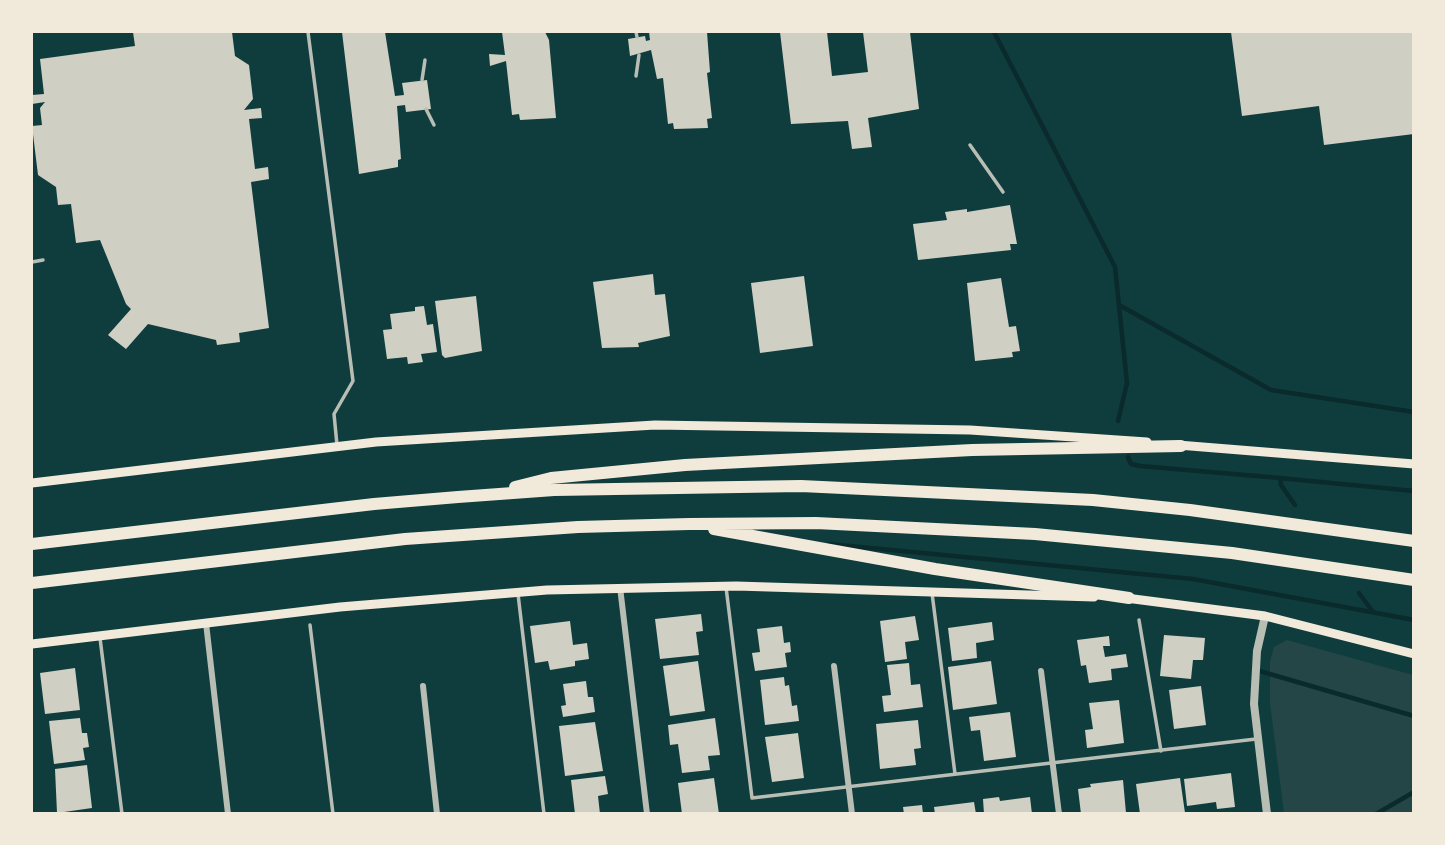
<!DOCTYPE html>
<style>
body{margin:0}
#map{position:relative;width:1445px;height:845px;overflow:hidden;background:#0f3d3e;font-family:"Alegreya Sans",sans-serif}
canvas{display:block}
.frame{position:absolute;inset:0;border:33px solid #f1e9da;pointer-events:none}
</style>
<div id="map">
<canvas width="1445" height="845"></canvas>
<div class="frame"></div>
</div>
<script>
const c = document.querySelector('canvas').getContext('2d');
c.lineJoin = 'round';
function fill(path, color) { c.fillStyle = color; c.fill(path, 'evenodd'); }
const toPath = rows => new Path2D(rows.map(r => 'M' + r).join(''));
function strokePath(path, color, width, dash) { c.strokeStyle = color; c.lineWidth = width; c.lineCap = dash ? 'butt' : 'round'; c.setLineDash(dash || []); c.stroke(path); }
fill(toPath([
 [1287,640,1413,675,1413,813,1284,813,1270,703,1270,661,1274,647]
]), '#244646');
strokePath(toPath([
 [994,32,1115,267,1127,383,1118,421],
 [1121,306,1271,390,1414,412],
 [1128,457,1131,464,1140,466,1280,478,1281,485,1295,505],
 [1280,478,1414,491],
 [829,544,1193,579,1414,620],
 [1359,593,1373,612],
 [1256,670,1414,716],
 [1376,814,1414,792]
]), '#0a2a2b', 4.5);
fill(toPath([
 [133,32,232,32,235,56,249,65,253,99,244,110,261,108,262,118,249,119,255,169,268,167,269,179,251,182,269,328,239,333,240,342,217,345,216,340,148,324,126,349,108,335,131,309,126,304,100,240,76,243,71,204,58,205,56,187,38,175,32,126,42,125,40,108,45,102,32,104,32,95,44,94,40,59,135,46],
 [342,32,385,32,395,96,404,95,402,83,427,80,431,109,406,112,405,105,397,106,401,159,398,160,398,167,359,174],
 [502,32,545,32,549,40,556,118,520,120,519,114,512,115,506,61,490,66,489,54,505,55],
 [649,32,707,32,710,72,707,73,712,118,707,119,708,128,674,129,673,123,668,124,663,78,657,79,651,50,630,56,628,39,645,36,646,41,650,40],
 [780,32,827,32,832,76,868,72,863,32,910,32,919,109,868,118,872,147,852,149,848,121,791,124],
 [1231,32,1414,32,1414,134,1324,145,1319,106,1242,116],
 [1010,205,1017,244,1010,244,1011,250,918,260,913,224,947,220,945,212,967,209,967,212],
 [653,274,655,295,665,294,670,336,638,343,639,347,602,348,593,282],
 [804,276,813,346,760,353,751,283],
 [1001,278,1009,327,1016,326,1020,351,1012,352,1013,357,975,361,967,283],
 [476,296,482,351,445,358,442,355,435,301],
 [424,306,427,325,433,324,437,352,421,354,423,362,408,364,407,357,387,359,383,330,392,329,390,314,415,311,415,307],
 [701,614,703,631,696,632,699,655,660,659,655,619],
 [915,616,919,640,905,642,907,659,885,662,880,621],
 [570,621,573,645,587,643,589,659,575,661,575,666,550,670,548,661,535,663,530,626],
 [992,622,994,640,976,643,977,658,952,661,948,628],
 [782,626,784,643,790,642,791,652,785,653,787,667,755,671,752,653,760,652,757,629],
 [1164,635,1205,638,1203,660,1193,660,1191,679,1160,676],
 [1109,636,1110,646,1103,646,1105,657,1126,654,1128,667,1111,669,1112,680,1089,683,1086,665,1081,666,1077,640],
 [698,661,705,711,670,716,663,666],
 [991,661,997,704,953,710,948,667],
 [909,663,911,685,920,684,923,707,884,712,882,696,891,695,887,665],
 [75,668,80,710,45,714,40,673],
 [784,677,785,686,789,685,792,706,797,705,799,721,765,725,760,680],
 [586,681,588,697,593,697,595,712,563,717,561,706,566,705,563,684],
 [1201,686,1206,725,1174,729,1169,690],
 [1119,700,1124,743,1087,748,1085,730,1093,729,1089,703],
 [1010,712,1016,757,984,761,980,730,971,731,969,717],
 [80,718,82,733,87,733,89,747,83,748,85,760,54,764,49,721],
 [715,718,720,755,708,756,710,770,682,773,678,744,670,745,668,725],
 [918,720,921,748,914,749,916,765,880,769,876,724],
 [595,722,603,771,565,776,559,726],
 [798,733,804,778,772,782,765,737],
 [87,765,92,808,57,813,55,769],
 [1231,773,1235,807,1217,809,1216,802,1187,806,1184,779],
 [605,776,608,794,598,796,600,814,575,814,571,780],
 [714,778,719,814,682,814,678,783],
 [1180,778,1185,813,1140,814,1136,784],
 [1123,780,1126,813,1081,814,1078,789,1091,787,1090,784],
 [999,797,1000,801,1030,797,1032,814,984,814,983,799],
 [974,802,976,814,935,814,934,807],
 [922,805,923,814,904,814,903,807]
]), '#cfcfc3');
strokePath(toPath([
 [308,32,353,381,334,414,337,445],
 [636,32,637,37],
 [636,76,639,55],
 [422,80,425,60],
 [426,109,434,125],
 [970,145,1003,192],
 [32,262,43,260],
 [726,587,752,798,1256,739],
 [932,593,955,774],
 [518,594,544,814],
 [1139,620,1161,751],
 [310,625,333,814],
 [100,638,122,814]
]), '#b8beb3', 3.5);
strokePath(toPath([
 [620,587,647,814],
 [206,623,228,814],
 [834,666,852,814],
 [1041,671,1059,814],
 [423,686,437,814]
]), '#b8beb3', 6);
strokePath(toPath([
 [1265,616,1257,651,1254,704,1267,814]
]), '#b8beb3', 8);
strokePath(toPath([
 [1178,445,1414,464],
 [32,483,376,442,655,425,970,430,1147,442],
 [1126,598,1265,616,1414,654],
 [32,644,340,607,547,590,736,586,1094,597]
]), '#f1e9da', 9);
strokePath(toPath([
 [515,487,551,478,685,465,972,450,1181,446],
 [714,529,935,569,1129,598],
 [32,544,374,504,458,497,554,490,801,486,1093,500,1190,510,1414,541],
 [32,583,405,539,578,527,689,524,816,523,1035,534,1232,553,1414,580]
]), '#f1e9da', 12);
</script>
